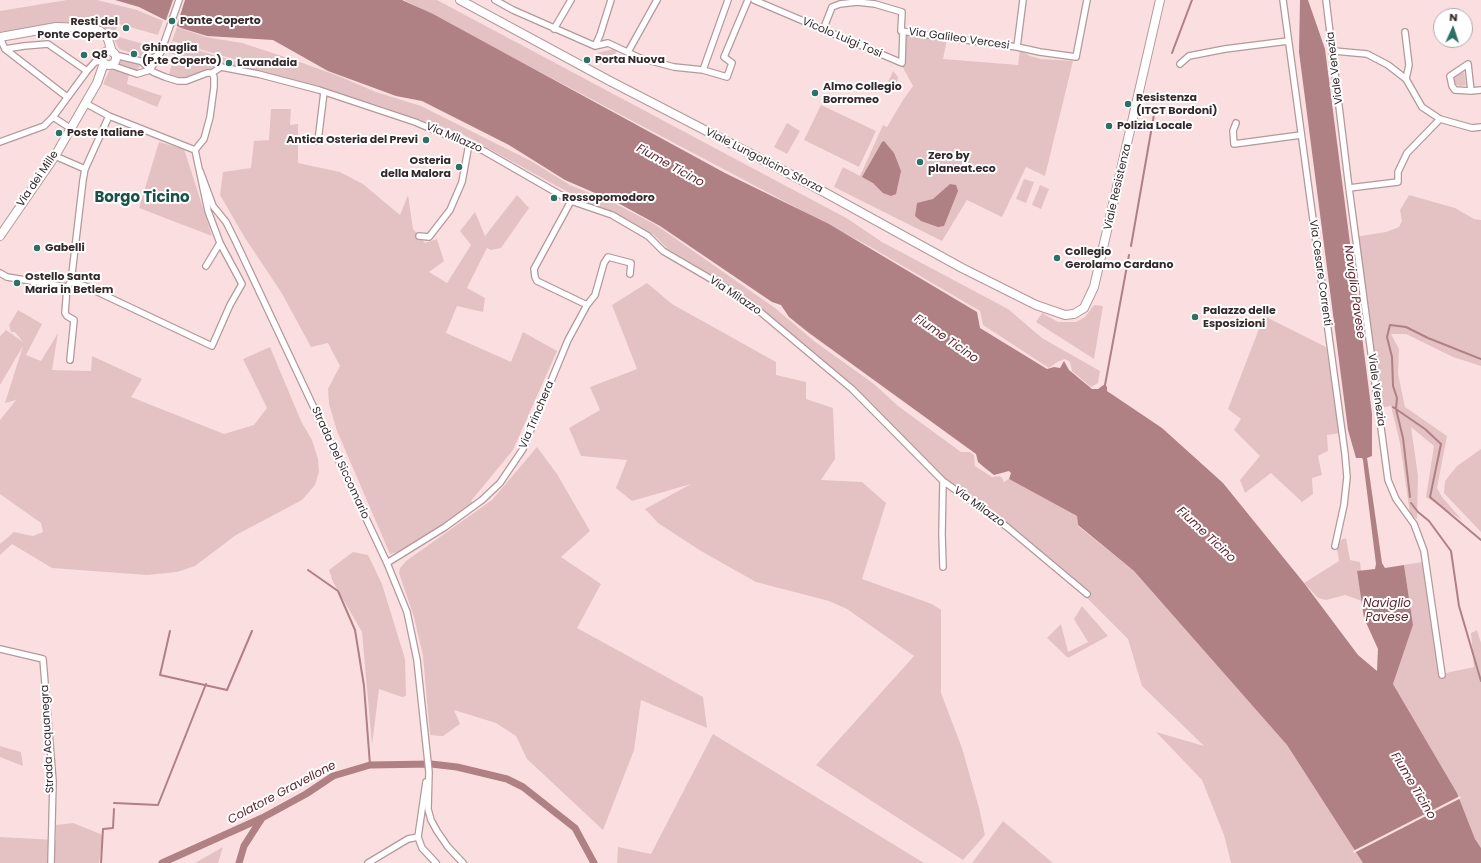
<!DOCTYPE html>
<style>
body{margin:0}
#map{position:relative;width:1481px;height:863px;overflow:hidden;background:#fbdfe0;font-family:Poppins,sans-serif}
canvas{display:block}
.north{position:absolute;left:1433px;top:8px;width:40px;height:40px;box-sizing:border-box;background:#fff;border:1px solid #aeaaaa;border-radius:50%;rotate:3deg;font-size:11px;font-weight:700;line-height:16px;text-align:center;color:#352a2b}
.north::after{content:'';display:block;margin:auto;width:14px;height:18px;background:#2c7164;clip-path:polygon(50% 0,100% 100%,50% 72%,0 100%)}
</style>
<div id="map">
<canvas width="1481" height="863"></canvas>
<div class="north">N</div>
</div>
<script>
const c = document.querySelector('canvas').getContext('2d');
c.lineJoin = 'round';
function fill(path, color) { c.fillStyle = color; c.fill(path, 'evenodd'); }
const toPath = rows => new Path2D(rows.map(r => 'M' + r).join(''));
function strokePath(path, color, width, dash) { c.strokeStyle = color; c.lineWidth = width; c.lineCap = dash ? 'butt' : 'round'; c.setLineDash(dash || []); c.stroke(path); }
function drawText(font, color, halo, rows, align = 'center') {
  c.font = font + ' Poppins,sans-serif'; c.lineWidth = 4; c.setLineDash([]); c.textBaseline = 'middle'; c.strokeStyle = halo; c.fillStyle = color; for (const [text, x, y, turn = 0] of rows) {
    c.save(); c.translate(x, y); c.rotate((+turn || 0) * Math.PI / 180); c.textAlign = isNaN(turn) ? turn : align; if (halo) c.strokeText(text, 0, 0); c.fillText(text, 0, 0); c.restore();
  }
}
fill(toPath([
 [67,0,97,0,137,10,163,21,158,35,119,24,114,33,86,26,0,35,0,11],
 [404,0,437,0,848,219,882,242,1008,309,1042,338,1100,371,1098,383,1091,387,1072,371,1070,362,1065,359,1057,362,1049,368,983,325,980,311,867,245],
 [177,27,206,37,242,43,294,60,336,75,376,92,421,106,531,161,570,185,616,204,656,225,775,308,814,341,874,384,898,406,961,452,970,452,974,455,975,466,992,477,1000,476,1003,479,1003,482,1009,479,1077,516,1078,526,1134,571,1287,745,1363,863,1231,863,1224,835,1202,780,1156,732,1204,746,1142,686,1128,639,1080,591,1019,536,983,506,943,477,848,382,800,341,734,288,668,249,654,235,615,214,586,202,462,134,374,104,254,70,240,61,172,41],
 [903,33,947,39,943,59,1018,65,1020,50,1030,56,1041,59,1073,61,1045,176,1026,167,1002,217,967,200,942,241,834,187,843,167,860,176,883,125,887,127,903,100,913,86,902,66,906,65],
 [112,35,147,45,144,57,119,49],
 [171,42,241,63,252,72,219,66,185,80,175,78,169,75,174,54,167,53],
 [613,49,617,50,612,61,597,53],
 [121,58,140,64,138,71,119,65],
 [110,69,129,74,127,84,162,96,157,107,103,84],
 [893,71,898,77,897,83,900,84,894,90,886,87],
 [1464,72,1466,85,1459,86,1454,83,1453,77],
 [821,105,876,131,859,167,804,140],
 [271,109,291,109,290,125,298,124,298,163,340,172,363,184,400,215,408,195,413,229,425,243,437,239,444,261,429,272,447,283,471,245,460,231,475,212,485,236,517,195,529,208,501,248,491,250,487,248,467,288,485,298,483,312,457,306,446,333,511,362,523,332,557,351,513,450,471,501,474,503,428,535,403,550,390,554,337,431,329,404,328,389,340,366,328,343,311,347,281,292,245,238,220,195,223,172,251,168,254,141,269,140],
 [787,123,800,131,787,154,774,147],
 [159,142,184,149,212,236,139,208],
 [1024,179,1034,182,1026,203,1016,199],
 [1040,185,1049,189,1041,209,1032,205],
 [1409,195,1455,208,1474,219,1481,220,1481,366,1453,357,1406,334,1391,334,1399,349,1398,374,1405,407,1447,436,1437,488,1442,497,1462,520,1426,497,1434,446,1411,427,1418,476,1417,519,1410,514,1400,443,1391,406,1381,408,1355,237,1386,232,1399,227,1402,221,1400,210],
 [647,283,672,304,776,362,776,375,806,382,806,399,833,408,835,459,821,480,862,482,886,503,862,579,932,604,941,610,941,693,962,748,979,808,985,835,963,860,816,765,914,656,847,609,829,601,756,582,701,551,658,523,645,509,691,484,632,501,616,488,627,460,581,456,569,428,600,410,590,387,637,369,612,305],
 [1094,305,1103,306,1094,359,1036,322,1042,313,1058,322,1076,322,1085,317],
 [18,310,42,324,26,355,41,361,58,333,52,370,91,371,92,356,142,379,131,397,224,434,254,425,267,408,243,359,270,347,301,421,312,440,318,459,319,472,315,485,302,500,236,535,195,566,177,572,147,575,52,568,12,544,0,555,0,544,14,532,33,536,43,532,41,523,0,494,0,420,16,400,5,403,23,346,0,385,0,336,6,330,23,342,15,332,11,332,9,325],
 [1264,316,1326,347,1340,433,1327,435,1328,451,1318,456,1322,475,1312,478,1313,494,1302,502,1271,473,1245,493,1240,480,1260,456,1234,430,1241,419,1228,409],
 [537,447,557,474,590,531,561,557,601,584,577,628,703,697,707,728,641,700,634,750,603,830,527,759,516,736,496,723,454,710,460,724,443,736,430,735,423,656,414,617,399,573,400,568,406,561,492,500],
 [1481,449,1481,532,1444,493,1445,481,1457,466],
 [1346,538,1350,560,1360,562,1361,571,1357,572,1362,601,1345,595,1326,600,1318,598,1304,583,1339,561,1337,549,1341,540],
 [353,552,368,555,382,584,405,659,406,696,402,697,379,689,372,745,362,632,333,582,329,570],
 [1423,562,1441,674,1474,667,1471,633,1477,630,1481,643,1481,848,1475,839,1457,793,1393,684,1413,625,1404,565],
 [1082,606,1108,636,1068,658,1047,638,1061,624,1068,652,1088,642,1074,619],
 [713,734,924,863,617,863,618,847,651,854],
 [0,746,21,752,23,766,0,757],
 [1003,821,1053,863,972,863],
 [73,823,103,835,99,863,0,863,0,837,56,840,56,825],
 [223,847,218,863,195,863]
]), '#e4c2c4');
fill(toPath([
 [115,0,402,0,433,14,725,173,829,224,977,312,980,328,1047,369,1054,367,1060,368,1064,361,1069,370,1092,389,1098,389,1105,384,1107,387,1107,391,1162,428,1223,483,1304,583,1358,655,1377,671,1378,649,1364,618,1357,571,1375,569,1376,564,1363,460,1362,458,1356,458,1348,430,1299,52,1300,0,1308,0,1325,49,1372,414,1372,456,1367,458,1382,563,1385,568,1404,565,1413,625,1393,684,1457,793,1475,839,1481,848,1481,863,1363,863,1287,745,1134,571,1078,525,1077,516,1009,479,1011,473,1009,471,994,475,985,468,978,462,976,454,809,333,789,317,781,305,772,302,660,226,618,203,565,180,509,145,422,101,396,96,328,71,273,40,207,36,181,28,139,7],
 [884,141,894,153,901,171,896,194,891,196,883,193,873,183,862,177,882,142],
 [950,184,956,185,958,191,944,226,938,227,921,221,915,216,917,203,933,199]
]), '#af8084');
fill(toPath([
 [173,0,185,0,176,28,165,23],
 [1460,796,1461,798,1354,853,1353,851]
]), '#fbdfe0');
strokePath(toPath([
 [1172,53,1192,0],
 [1131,246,1155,109],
 [1105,385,1129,255],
 [1393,407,1425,429,1441,444,1430,497,1481,540],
 [1410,497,1403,438,1396,409,1397,398,1393,386,1392,357,1387,337,1390,325,1406,327,1428,338,1481,359],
 [1411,503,1418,512,1429,521,1451,551,1459,606,1481,681],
 [308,570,338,591,355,630,364,686,370,765],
 [170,631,160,675,227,690,252,631],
 [114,803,158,805,206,684],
 [101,863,103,829,113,828,114,809]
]), '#af8084', 2);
strokePath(toPath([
 [162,863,262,818,306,794,333,776,370,765,431,764,457,767,507,779,523,787,575,828,594,863],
 [239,863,244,846,262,818]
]), '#af8084', 7);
const street = toPath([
 [495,0,513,10,595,46],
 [728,0,703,70,727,77,732,63,724,57,748,0],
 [754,0,902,63,903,31],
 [1283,0,1345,454,1347,477,1344,505,1335,546],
 [1326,0,1349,188,1388,480,1396,499,1414,524,1424,551,1442,675],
 [554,29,571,0],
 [823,30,832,7,840,4,857,2,875,4,902,12,901,31,1017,47,1040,52,1076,57,1087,0],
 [1405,32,1409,65,1406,79],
 [0,38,5,49,67,97],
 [595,46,608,43,640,58,674,67,703,70],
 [595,46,600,35,611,0],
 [1017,47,1023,0],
 [5,49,24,46,48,44,87,71],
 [1334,51,1367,54,1388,65,1406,79,1422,107,1440,119],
 [628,52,657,0],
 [115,55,140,61,150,60,159,54],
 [141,61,153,72,165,77,178,81,186,81,207,73,212,73],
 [1180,64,1189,56,1225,49,1288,41],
 [111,65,137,74,150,70,161,52,179,0],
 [212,73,221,67,258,74,319,90,415,122,484,151,571,201,612,215,648,236,663,251,728,289,758,310,852,389,943,481,1007,527,1087,594],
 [1471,91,1468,64,1450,76,1452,86,1455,90,1471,91,1481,90],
 [85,103,109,116,195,150],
 [1236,123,1233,131,1234,144,1301,135],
 [70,128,53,117,87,71,95,62,102,61],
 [318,141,324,92],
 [0,142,44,126,53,117],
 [195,150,204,139,210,117,214,87,214,77,212,73],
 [55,156,85,169],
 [200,171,213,206,226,222,235,240,387,563,407,612,417,660,429,772,428,809,431,820,437,831,448,847,463,863],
 [1349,188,1398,182,1398,172,1407,153,1440,119,1472,128,1481,127],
 [419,236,429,237,450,210,462,182,469,144],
 [206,266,220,243],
 [0,273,7,277,67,287],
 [71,282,85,286,212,346,230,305,242,284,220,243,208,211,195,150],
 [587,305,595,295,604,263,608,257,631,263,630,274],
 [70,360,74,320,67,316,65,313,67,287,71,282,83,180,85,169,109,116],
 [943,481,942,534,943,567],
 [387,563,445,527,482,500,500,483,523,449,568,340,587,305,537,281,535,277,534,269,571,201],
 [0,649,43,659,53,781,51,863],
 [426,782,418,837,422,848,436,863],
 [368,863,408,839,418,837]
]);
const secondary = toPath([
 [460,0,608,80,813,186,962,268,1036,305,1065,315,1074,314,1084,308,1094,287,1160,0],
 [0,37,56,27,86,28,100,31,107,36,112,52],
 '102 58a7 7 0 1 1 14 0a7 7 0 1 1-14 0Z',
 [0,236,55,156,97,83,104,63]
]);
strokePath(street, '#b3999a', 8);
strokePath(secondary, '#b3999a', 10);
strokePath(street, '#fff', 5.5);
strokePath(secondary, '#fff', 8);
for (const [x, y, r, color] of [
 [172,21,4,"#2c7164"],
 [126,28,4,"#2c7164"],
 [134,54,4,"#2c7164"],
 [84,55,4,"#2c7164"],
 [587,60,4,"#2c7164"],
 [229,63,4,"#2c7164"],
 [815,93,4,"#2c7164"],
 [1128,104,4,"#2c7164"],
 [1109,126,4,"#2c7164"],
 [59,133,4,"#2c7164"],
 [426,140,4,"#2c7164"],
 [920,162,4,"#2c7164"],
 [459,167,4,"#2c7164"],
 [554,198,4,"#2c7164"],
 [37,248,4,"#2c7164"],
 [1057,258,4,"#2c7164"],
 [17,283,4,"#2c7164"],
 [1195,317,4,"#2c7164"]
]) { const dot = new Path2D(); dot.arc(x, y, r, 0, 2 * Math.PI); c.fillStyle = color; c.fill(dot); strokePath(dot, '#fff', 1.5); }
drawText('bold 11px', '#352a2b', '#fff', [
 ["Ponte Coperto",180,21],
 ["Resti del",118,22,"right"],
 ["Ponte Coperto",118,35,"right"],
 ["Ghinaglia",142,48],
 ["(P.te Coperto)",142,61],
 ["Q8",92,55],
 ["Porta Nuova",595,60],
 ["Lavandaia",237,63],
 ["Almo Collegio",823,87],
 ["Borromeo",823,100],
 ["Resistenza",1136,98],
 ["(ITCT Bordoni)",1136,111],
 ["Polizia Locale",1117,126],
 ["Poste Italiane",67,133],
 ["Antica Osteria del Previ",418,140,"right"],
 ["Zero by",928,156],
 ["planeat.eco",928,169],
 ["Osteria",451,161,"right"],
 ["della Malora",451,174,"right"],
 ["Rossopomodoro",562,198],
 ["Gabelli",45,248],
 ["Collegio",1065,252],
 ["Gerolamo Cardano",1065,265],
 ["Ostello Santa",25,277],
 ["Maria in Betlem",25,290],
 ["Palazzo delle",1203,311],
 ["Esposizioni",1203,324]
], 'left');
drawText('11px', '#352a2b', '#fff', [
 ["Vicolo Luigi Tosi",842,38,23],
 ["Via Galileo Vercesi",959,39,8],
 ["Viale Venezia",1335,68,-97],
 ["Via Milazzo",454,138,23],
 ["Viale Lungoticino Sforza",764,161,27],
 ["Via dei Mille",38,179,-56],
 ["Viale Resistenza",1118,187,-77],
 ["Via Cesare Correnti",1320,273,82],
 ["Via Milazzo",735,296,34],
 ["Viale Venezia",1376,390,82],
 ["Via Trinchera",537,415,-67],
 ["Strada Del Siccomario",340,463,65],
 ["Via Milazzo",979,507,36],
 ["Strada Acquanegra",48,739,-93]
]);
drawText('italic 12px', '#60252e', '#fff', [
 ["Fiume Ticino",670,166,29],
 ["Naviglio Pavese",1354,292,82],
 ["Fiume Ticino",946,339,35],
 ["Fiume Ticino",1206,535,43],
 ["Naviglio",1387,604],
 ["Pavese",1387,618],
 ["Fiume Ticino",1413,786,59],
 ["Colatore Gravellone",282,793,-28]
]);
drawText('bold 15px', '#1a5249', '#fff', [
 ["Borgo Ticino",142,198]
]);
</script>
